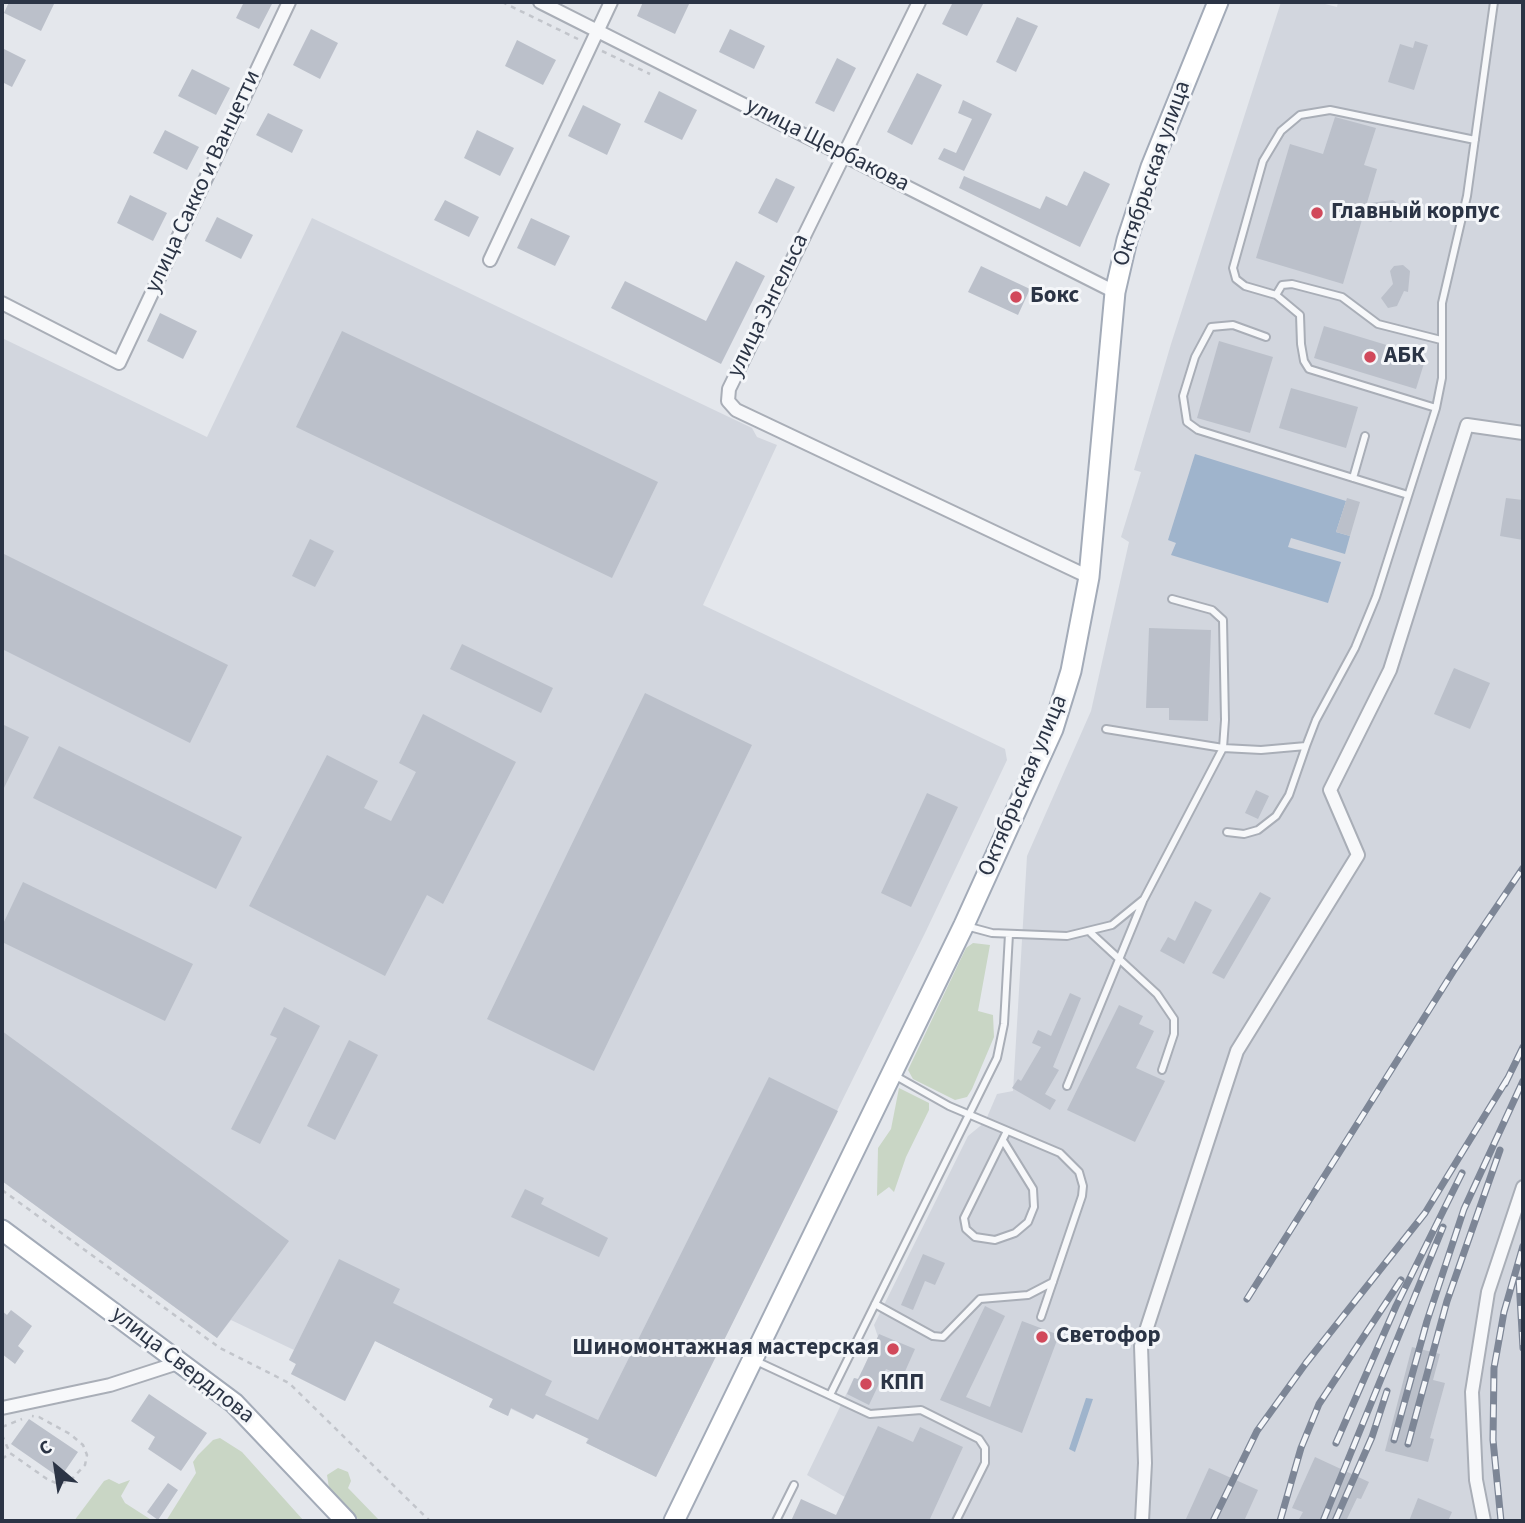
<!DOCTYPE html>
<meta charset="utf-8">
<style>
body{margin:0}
#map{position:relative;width:1525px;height:1523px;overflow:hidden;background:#e4e7ec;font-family:"Source Sans 3",sans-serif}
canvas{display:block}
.frame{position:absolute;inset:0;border:4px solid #2b3445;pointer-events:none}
.north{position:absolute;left:21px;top:1432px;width:70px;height:70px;-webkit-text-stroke:5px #f4f6f9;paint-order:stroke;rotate:331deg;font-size:19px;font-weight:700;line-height:28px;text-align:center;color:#2b3445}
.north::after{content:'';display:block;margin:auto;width:24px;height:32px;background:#2b3445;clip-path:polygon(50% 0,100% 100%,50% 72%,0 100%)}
</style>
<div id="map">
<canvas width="1525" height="1523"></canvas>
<div class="frame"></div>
<div class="north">С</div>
</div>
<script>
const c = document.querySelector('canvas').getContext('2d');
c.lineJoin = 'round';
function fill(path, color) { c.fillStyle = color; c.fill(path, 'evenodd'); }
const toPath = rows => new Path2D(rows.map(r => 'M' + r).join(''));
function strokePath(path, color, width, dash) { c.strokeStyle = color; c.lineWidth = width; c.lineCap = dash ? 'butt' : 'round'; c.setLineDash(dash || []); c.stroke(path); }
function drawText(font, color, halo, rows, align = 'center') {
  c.font = font + ' "Source Sans 3",sans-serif'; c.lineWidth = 6; c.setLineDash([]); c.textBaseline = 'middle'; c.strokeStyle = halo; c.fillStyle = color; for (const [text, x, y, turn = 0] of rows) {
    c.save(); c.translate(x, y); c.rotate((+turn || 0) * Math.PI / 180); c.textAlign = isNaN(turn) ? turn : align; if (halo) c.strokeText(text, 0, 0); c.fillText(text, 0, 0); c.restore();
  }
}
fill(toPath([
 [1281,2,1317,2,1337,7,1338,2,1523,2,1523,1521,856,1521,862,1507,807,1475,854,1378,858,1379,867,1360,878,1337,874,1325,968,1136,985,1122,997,1094,1013,1091,1027,856,1091,711,1129,542,1121,537,1141,472,1134,470,1171,344],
 [312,218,752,428,757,437,777,445,703,605,1005,749,1007,760,926,931,656,1477,586,1443,588,1438,537,1414,533,1419,511,1409,508,1416,489,1407,493,1399,375,1341,345,1401,291,1374,296,1364,289,1360,294,1350,231,1320,217,1338,2,1181,2,338,207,437]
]), '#d2d6de');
fill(toPath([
 [973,943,990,945,978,1011,993,1015,994,1037,972,1089,967,1097,955,1100,913,1079,908,1070,966,948],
 [899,1088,929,1103,929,1110,906,1157,894,1192,889,1187,877,1196,878,1148,891,1129],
 [220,1438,242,1452,304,1521,166,1521,196,1473,193,1462,198,1455,213,1440],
 [338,1468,348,1472,351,1481,348,1488,380,1521,360,1521,329,1488,327,1475],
 [109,1479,119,1484,130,1480,121,1496,125,1503,153,1521,74,1521,104,1481]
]), '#c9d6c5');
fill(toPath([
 [1195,454,1346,501,1336,532,1350,536,1345,554,1291,538,1288,547,1341,562,1328,603,1171,555,1176,543,1168,540],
 [1086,1398,1093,1399,1075,1452,1069,1449]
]), '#9fb4cc');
fill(toPath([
 [9,2,55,2,41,31,4,13],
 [244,2,273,2,259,29,236,18],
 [643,2,690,2,675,34,637,16],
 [953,2,984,2,967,36,942,24],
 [1017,17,1038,26,1016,72,996,62],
 [311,29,338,43,320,79,293,65],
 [730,29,765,46,754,69,719,52],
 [517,40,556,60,543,85,505,66],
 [1415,41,1428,45,1414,90,1388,82,1400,44,1413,48],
 [2,48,26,60,12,87,2,82],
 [837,58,856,68,834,112,815,103],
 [192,69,230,88,216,115,178,96],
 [917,73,942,85,912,145,887,132],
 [659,91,697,110,682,140,644,122],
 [963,100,992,114,964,171,938,159,944,148,956,153,972,119,958,113],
 [583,105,621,124,607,155,568,136],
 [268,113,303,130,292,153,256,135],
 [1335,117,1376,128,1364,165,1377,169,1343,284,1256,258,1290,144,1323,154],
 [165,130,199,147,187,170,153,153],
 [477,130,514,148,500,176,464,158],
 [1084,171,1110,184,1080,247,959,188,964,176,1040,209,1046,196,1067,206],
 [776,178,795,187,777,223,758,213],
 [130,195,167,213,153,241,117,223],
 [445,200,479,217,469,237,434,220],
 [1393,200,1399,205,1401,212,1391,222,1381,219,1370,203],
 [217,217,253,235,241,259,205,241],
 [531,218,570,236,555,266,517,248],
 [736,261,765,276,721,364,611,308,625,281,706,321],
 [1403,265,1410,271,1408,292,1404,291,1397,306,1388,308,1381,298,1393,284,1390,271,1394,266],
 [981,266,1030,289,1018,315,968,292],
 [160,313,197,331,183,359,147,341],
 [1324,326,1426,357,1416,389,1314,358],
 [342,331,658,482,612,578,296,427],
 [1219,341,1273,357,1250,433,1197,418],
 [1291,388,1358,407,1346,448,1279,428],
 [1347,498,1360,502,1350,536,1336,532],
 [1506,498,1523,500,1523,540,1500,536],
 [310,539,334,551,315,587,292,576],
 [2,553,228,665,190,743,2,649],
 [1149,628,1211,630,1208,721,1169,720,1169,708,1146,708],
 [462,644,553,688,541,713,450,669],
 [1454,668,1490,683,1470,729,1434,714],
 [645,693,752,745,594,1071,487,1019],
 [423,714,516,762,443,904,427,895,385,976,249,906,327,755,378,781,364,808,391,821,416,772,399,763],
 [2,724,29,737,2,792],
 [59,746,242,837,216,889,33,798],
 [1256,790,1269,796,1258,819,1245,813],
 [927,793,958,807,911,907,881,893],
 [23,882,193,964,165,1021,2,942,2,926],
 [1260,892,1271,898,1224,979,1212,973],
 [1195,901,1212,910,1184,964,1160,951,1168,937,1175,941],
 [1070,993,1081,998,1053,1067,1059,1070,1045,1094,1056,1100,1050,1110,1012,1088,1018,1079,1021,1081,1041,1047,1032,1043,1038,1030,1051,1036],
 [1119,1005,1143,1016,1139,1024,1154,1031,1136,1068,1165,1081,1135,1142,1067,1110],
 [284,1007,320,1026,260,1144,231,1129,277,1038,270,1035],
 [2,1031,289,1241,217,1338,2,1181],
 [349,1040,378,1055,335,1140,307,1126],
 [769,1077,838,1111,656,1477,586,1443,589,1439,536,1414,533,1419,511,1408,508,1416,489,1407,493,1399,375,1341,345,1401,291,1374,296,1364,289,1360,339,1259,400,1289,393,1303,552,1381,545,1395,598,1420],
 [525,1189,544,1198,541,1204,608,1238,599,1257,511,1217],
 [923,1254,945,1263,935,1285,925,1281,913,1310,901,1305],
 [985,1306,1005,1316,966,1397,990,1407,1022,1321,1059,1335,1022,1433,940,1400],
 [11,1310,32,1326,18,1346,24,1351,15,1364,2,1354,2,1311,7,1315],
 [879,1334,915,1349,903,1376,886,1369,869,1405,847,1394,854,1378,858,1379,864,1367],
 [1412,1347,1440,1354,1433,1380,1445,1383,1430,1438,1434,1439,1428,1462,1385,1451],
 [149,1394,207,1433,181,1471,148,1449,155,1437,131,1421],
 [29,1419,78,1452,60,1478,11,1444],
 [878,1426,913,1442,920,1427,963,1447,929,1521,791,1521,801,1499,836,1515],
 [1315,1457,1369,1482,1361,1499,1357,1498,1346,1521,1298,1521,1303,1512,1292,1508],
 [1209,1468,1258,1490,1244,1521,1185,1521],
 [168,1483,178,1490,158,1520,147,1512],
 [1418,1498,1452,1512,1448,1521,1409,1521]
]), '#bbc0ca');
const lane = toPath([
 [1276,295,1300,315,1301,344,1304,361,1309,369,1436,408],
 [1266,337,1233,325,1211,327,1195,357,1183,396,1187,422,1198,430,1408,495],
 [1441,340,1378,324,1342,297,1292,284,1282,285,1276,295,1245,286,1236,279,1233,268,1263,161,1281,131,1300,115,1330,110,1475,140],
 [1353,478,1365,436],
 [1106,729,1223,748,1225,720,1223,620,1212,610,1172,599],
 [1227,832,1244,834,1258,830,1276,816,1289,795,1306,746],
 [966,926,992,933,1067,936,1112,925,1144,899,1223,748,1261,750,1306,746,1316,720,1355,648,1376,597,1436,408,1442,378,1442,303,1467,196,1494,2],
 [1091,933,1157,994,1174,1019,1174,1034,1162,1070],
 [894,1075,949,1106,1060,1153,1079,1172,1083,1186,1082,1196,1041,1317],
 [1067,1086,1143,901],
 [1004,1142,1033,1189,1034,1207,1028,1222,1015,1233,995,1240,975,1237,966,1229,964,1218,1007,1131],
 [875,1304,933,1336,943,1337,980,1299,1028,1295,1053,1282],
 [756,1361,870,1414,921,1410,979,1439,985,1448,985,1463,956,1521],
 [830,1395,997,1058,1004,1024,1009,934],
 [776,1521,794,1485]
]);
const street = toPath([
 [540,2,1115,292],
 [919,2,729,389,728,401,736,410,1089,577],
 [490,260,611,2],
 [2,303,119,363,289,2],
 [2,1408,110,1385,181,1362],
 [1142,1521,1145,1463,1141,1346,1237,1051,1358,855,1330,790,1390,670,1467,425,1523,433],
 [1484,1521,1476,1480,1472,1392,1488,1292,1523,1187]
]);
const primary = toPath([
 [2,1230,234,1403,346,1521],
 [674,1521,964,925,1053,729,1071,671,1089,577,1115,292,1127,240,1151,167,1218,2]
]);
strokePath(lane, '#a9aeb7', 10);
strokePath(street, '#a9aeb7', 16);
strokePath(primary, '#a3abb8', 23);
strokePath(toPath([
 [502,2,578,39],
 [602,51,650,74],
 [2,1190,220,1348,289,1383,430,1521],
 [2,1427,22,1419],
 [2,1435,10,1453,47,1479,58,1484,70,1481,85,1465,87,1455,83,1445,70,1434,39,1417,32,1416],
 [2,1459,10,1453]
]), '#c2c5cb', 2.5, [5, 5]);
strokePath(lane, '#f7f8fa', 6);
strokePath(street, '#f7f8fa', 12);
strokePath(primary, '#fff', 19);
const rail = toPath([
 [1505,1084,1523,1047],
 [1519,1280,1523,1348],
 [1247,1299,1456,967,1523,868],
 [1394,1440,1427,1321,1464,1209,1523,1081],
 [1336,1443,1396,1306,1462,1173],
 [1408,1444,1447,1301,1500,1150],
 [1213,1521,1257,1431,1306,1363,1425,1213,1509,1076],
 [1280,1521,1301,1448,1319,1404,1401,1280],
 [1323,1521,1443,1227],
 [1335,1521,1372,1437,1387,1391],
 [1501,1521,1493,1440,1494,1368,1504,1312,1523,1246]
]);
strokePath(rail, '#7d8696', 7);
strokePath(rail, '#f4f6f9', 4.5, [13]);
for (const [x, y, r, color] of [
 [1317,213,7,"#d1495b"],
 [1016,297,7,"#d1495b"],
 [1370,357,7,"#d1495b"],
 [1042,1337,7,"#d1495b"],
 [893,1349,7,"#d1495b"],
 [866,1384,7,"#d1495b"]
]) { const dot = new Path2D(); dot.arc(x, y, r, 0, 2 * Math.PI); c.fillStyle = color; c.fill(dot); strokePath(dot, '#f4f6f9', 2.5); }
drawText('23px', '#2b3445', '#f4f6f9', [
 ["улица Щербакова",827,146,27],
 ["Октябрьская улица",1153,174,-71],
 ["улица Сакко и Ванцетти",204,182,-65],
 ["улица Энгельса",769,306,-64],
 ["Октябрьская улица",1024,786,-67],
 ["улица Свердлова",182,1366,38]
]);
drawText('bold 23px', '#2b3445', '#f4f6f9', [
 ["Главный корпус",1331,213],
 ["Бокс",1030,297],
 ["АБК",1384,357],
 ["Светофор",1056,1337],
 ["Шиномонтажная мастерская",879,1349,"right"],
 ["КПП",880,1384]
], 'left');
</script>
